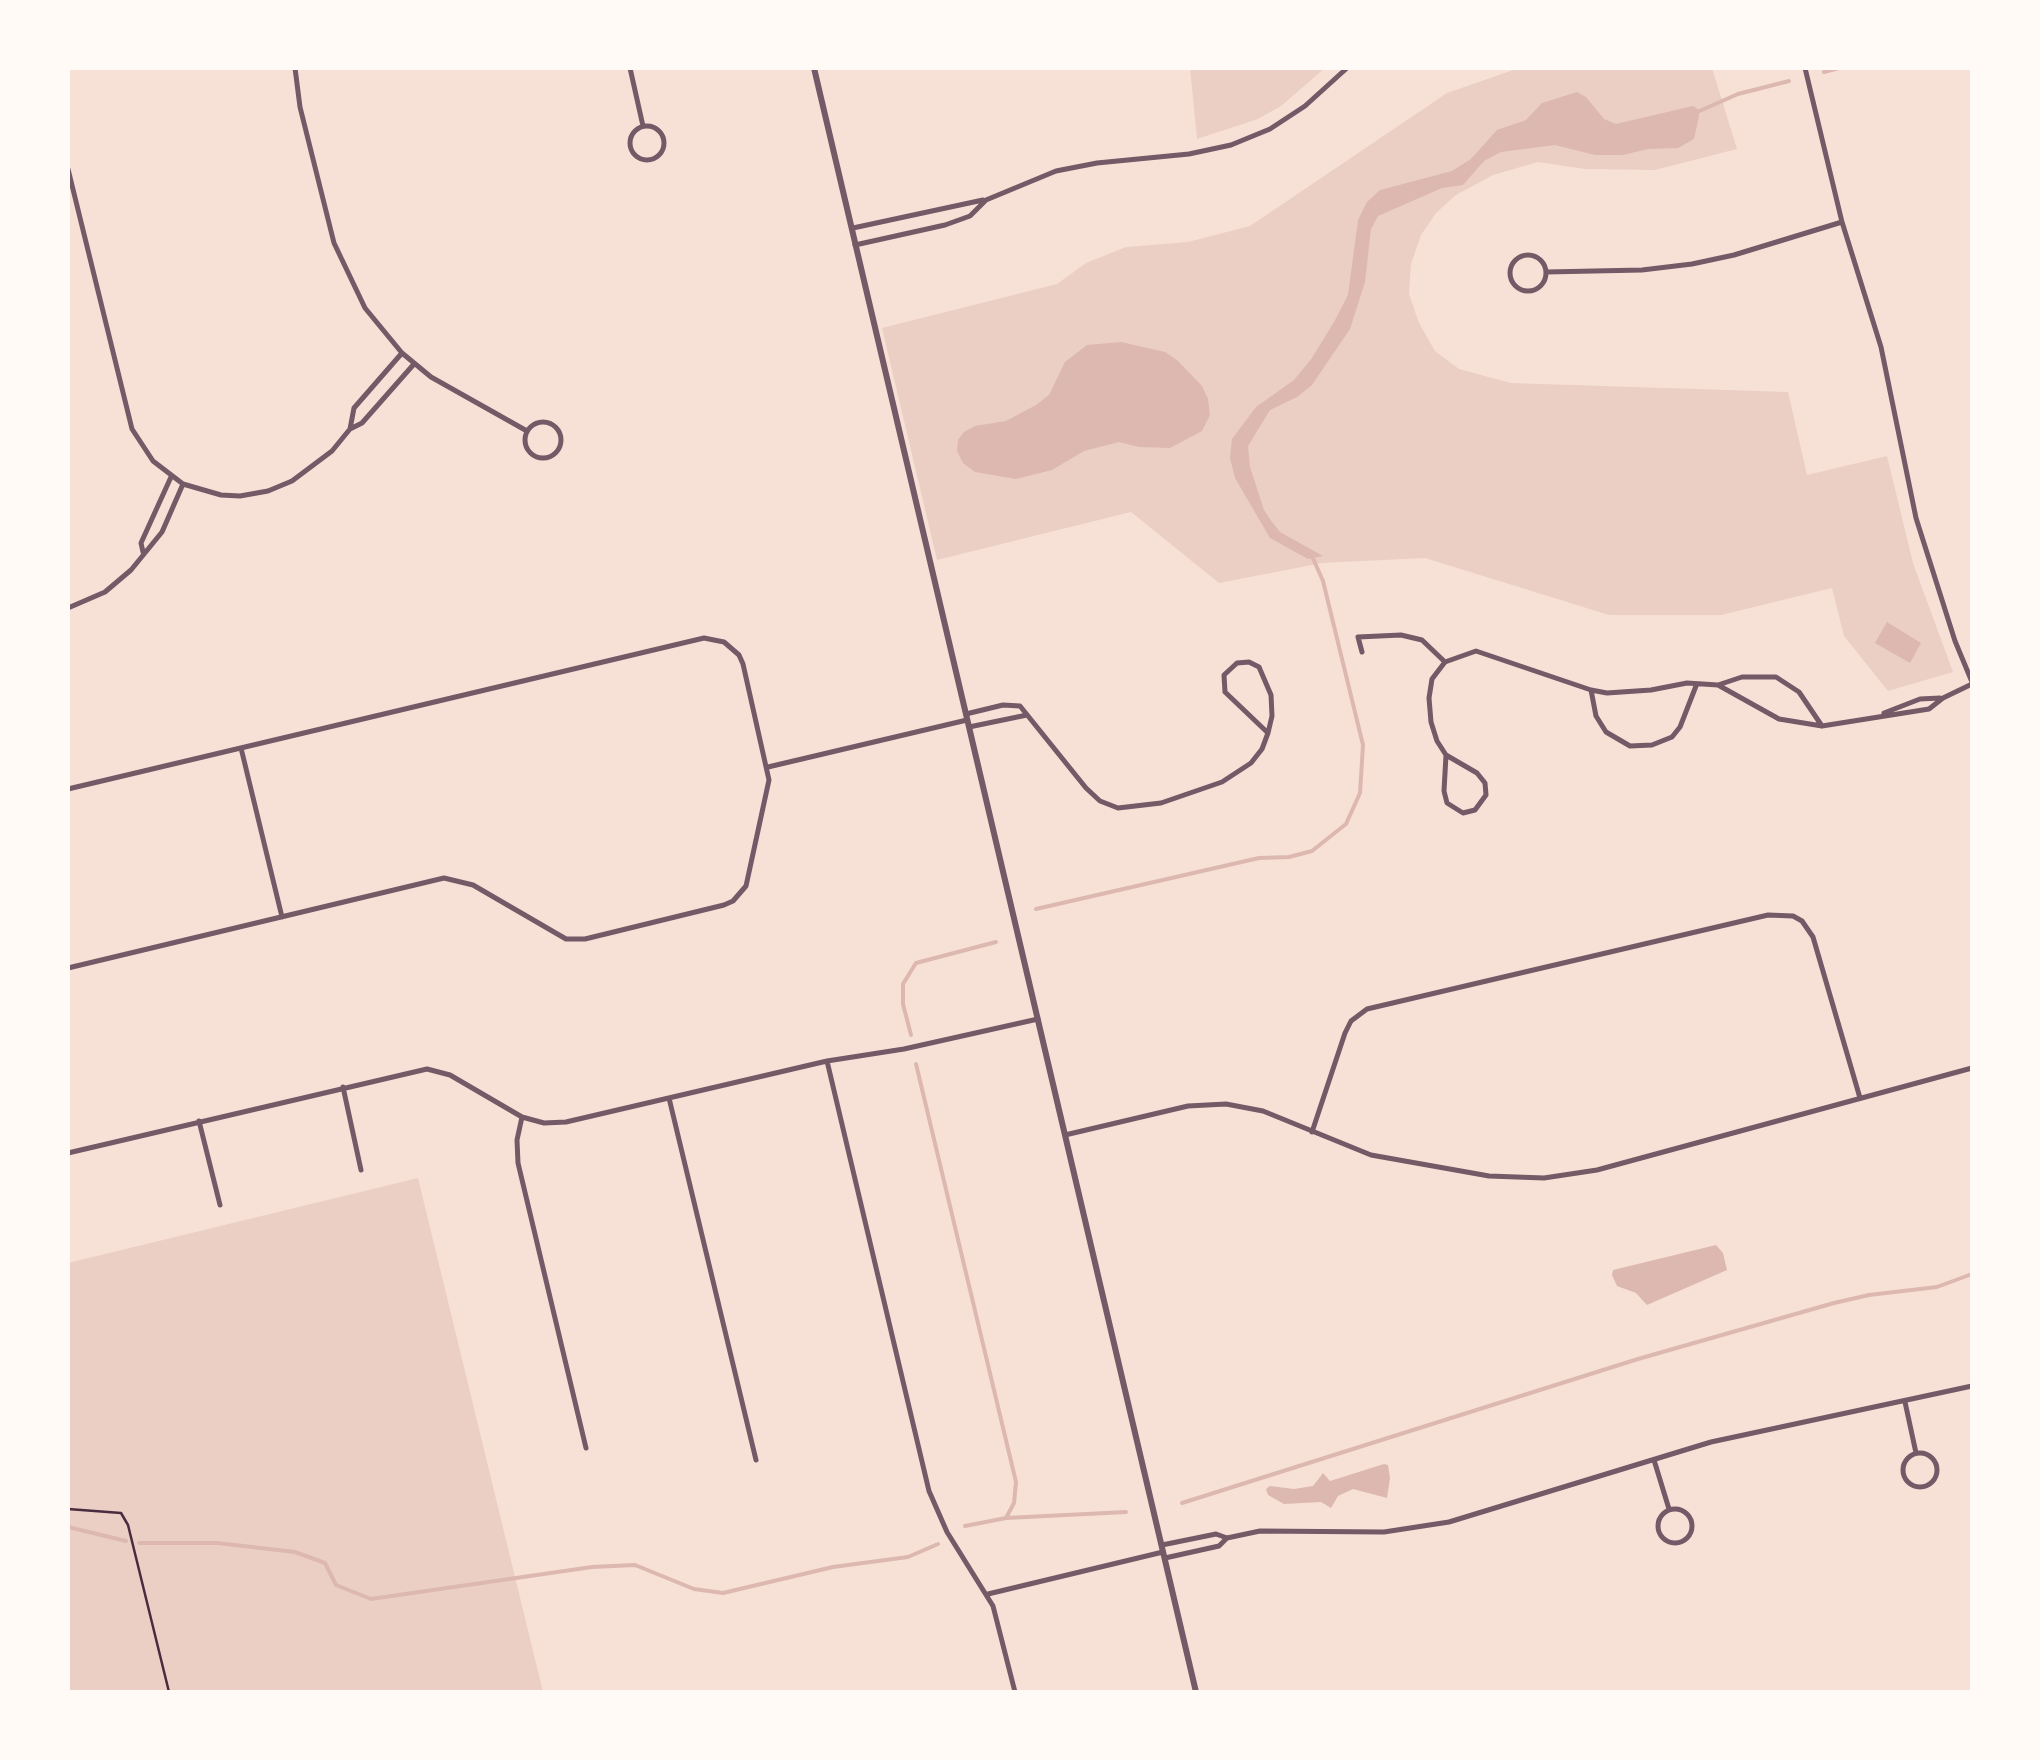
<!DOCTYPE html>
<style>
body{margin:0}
#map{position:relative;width:2040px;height:1760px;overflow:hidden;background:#f7e1d7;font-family:Commissioner,sans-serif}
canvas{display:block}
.frame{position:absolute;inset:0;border:70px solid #fffaf5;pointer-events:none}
</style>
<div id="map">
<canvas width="2040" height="1760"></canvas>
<div class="frame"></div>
</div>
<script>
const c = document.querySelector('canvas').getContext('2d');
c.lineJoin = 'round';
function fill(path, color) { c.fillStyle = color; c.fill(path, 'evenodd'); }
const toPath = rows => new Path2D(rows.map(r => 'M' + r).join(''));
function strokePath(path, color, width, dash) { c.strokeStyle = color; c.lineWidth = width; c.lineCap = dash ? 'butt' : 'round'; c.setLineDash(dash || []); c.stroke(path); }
fill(toPath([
 [1190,68,1325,68,1281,106,1258,119,1197,139],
 [1519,68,1712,68,1737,149,1655,170,1585,169,1538,162,1493,175,1456,195,1436,213,1421,235,1411,264,1409,294,1419,323,1435,351,1459,369,1511,383,1788,392,1807,475,1887,456,1913,563,1953,672,1888,691,1844,636,1832,588,1721,615,1609,615,1425,558,1322,563,1219,583,1131,512,937,560,882,328,1057,284,1086,263,1126,247,1188,242,1250,226,1447,93],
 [418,1178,543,1692,68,1692,68,1263]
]), '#ebcfc5');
fill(toPath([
 [1577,92,1586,97,1604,119,1616,124,1693,106,1699,110,1699,116,1694,139,1678,148,1648,149,1623,155,1595,155,1555,145,1501,152,1484,161,1463,185,1442,188,1378,216,1371,229,1365,282,1350,329,1312,385,1297,397,1270,410,1248,446,1250,467,1264,510,1272,522,1280,532,1323,556,1308,559,1270,538,1235,478,1230,458,1232,439,1256,407,1294,380,1312,358,1334,322,1348,295,1358,220,1367,202,1380,190,1452,171,1471,159,1497,130,1526,120,1542,103],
 [1121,342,1165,352,1177,360,1202,386,1208,399,1210,415,1202,431,1170,448,1139,447,1119,442,1084,451,1052,470,1016,479,975,472,963,463,957,451,958,440,964,432,975,426,1006,421,1036,405,1049,395,1065,362,1087,345],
 [1887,622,1921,643,1910,663,1875,643],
 [1716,1245,1723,1253,1727,1270,1647,1305,1636,1293,1617,1286,1612,1275,1613,1270],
 [1384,1464,1388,1465,1390,1478,1387,1498,1353,1489,1338,1496,1331,1508,1321,1502,1284,1504,1268,1495,1266,1489,1270,1486,1294,1489,1313,1486,1323,1473,1330,1481]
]), '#dcb8b0');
strokePath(toPath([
 [1824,72,1839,68],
 [1695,113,1738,94,1789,81],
 [1036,909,1259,858,1289,857,1312,851,1346,824,1360,793,1363,745,1323,581,1311,554],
 [911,1035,903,1004,903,984,916,963,996,942],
 [916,1064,1016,1482,1014,1503,1006,1518,965,1526],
 [1182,1503,1638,1359,1834,1303,1869,1295,1937,1287,1972,1274],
 [1006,1518,1126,1512],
 [68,1527,126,1541],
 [139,1543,217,1543,295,1552,325,1563,336,1585,371,1599,592,1567,635,1565,694,1589,723,1593,833,1567,908,1557,938,1544]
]), '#dcb8b0', 4);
strokePath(toPath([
 [68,1509,121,1513,128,1525,169,1692]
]), '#4a2c40', 2.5);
strokePath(toPath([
 [295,68,300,107,334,243,365,308,402,353,431,377,527,431],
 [630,68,643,126],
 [1805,68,1842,222,1881,347,1916,518,1955,641,1972,682],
 '630 143a17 17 0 1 1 34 0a17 17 0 1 1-34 0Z',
 [68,169,132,429,153,461,183,484,221,495,240,496,268,491,292,481,332,451,350,429,362,423,414,364],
 [853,228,983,200],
 [855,245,945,225,970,216,986,200,1056,171,1097,163,1189,154,1231,145,1270,129,1305,106,1347,68],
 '1510 273a18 18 0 1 1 36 0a18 18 0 1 1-36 0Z',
 [1546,272,1642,270,1692,264,1734,255,1842,222],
 '525 440a18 18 0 1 1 36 0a18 18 0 1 1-36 0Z',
 [350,429,354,408,402,353],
 [143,552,141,543,171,477],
 [68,608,105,592,131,570,162,532,183,484],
 [1362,652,1358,637,1401,635,1422,640,1445,662],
 [1718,685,1779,719,1822,726,1929,709,1943,698,1972,684],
 [1591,690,1596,716,1606,732,1630,746,1652,745,1672,737,1680,727,1696,686],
 [1884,713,1920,699,1940,698],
 [966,714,1003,705,1020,706,1086,788,1100,801,1118,808,1161,803,1222,782,1251,763,1262,749,1268,733,1272,716,1271,695,1259,667,1249,662,1237,663,1224,675,1225,692,1268,733],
 [969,727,1027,715],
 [241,748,282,917],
 [1446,755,1444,791,1447,803,1463,813,1475,810,1486,795,1485,783,1477,773,1446,755,1437,741,1431,722,1429,698,1432,679,1445,662,1476,651,1591,690,1607,693,1651,690,1687,683,1718,685,1742,677,1776,677,1799,692,1822,726],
 [768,767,967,720],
 [68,789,704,638,724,642,739,655,743,664,769,780,746,886,733,901,724,905,585,939,566,939,473,885,444,878,68,968],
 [827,1061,929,1491,947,1532,993,1606,1015,1692],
 [343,1087,361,1170],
 [669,1098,756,1460],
 [522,1117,517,1140,518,1163,586,1448],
 [199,1121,220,1205],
 [1312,1132,1345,1033,1351,1021,1367,1009,1768,915,1793,916,1802,921,1813,937,1860,1098],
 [1065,1135,1188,1106,1226,1104,1263,1111,1371,1155,1489,1176,1544,1178,1597,1170,1972,1068],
 [68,1153,427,1069,450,1075,522,1117,544,1123,566,1122,827,1061,904,1049,1038,1019],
 [1905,1402,1916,1453],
 '1903 1470a17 17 0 1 1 34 0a17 17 0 1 1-34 0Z',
 [1654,1460,1669,1509],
 '1658 1526a17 17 0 1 1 34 0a17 17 0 1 1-34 0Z',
 [1162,1545,1216,1534,1227,1538,1260,1531,1384,1532,1449,1522,1711,1442,1972,1386],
 [1165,1558,1219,1546,1227,1538],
 [988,1594,1163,1552]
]), '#755966', 5);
strokePath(toPath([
 [814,68,1196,1692]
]), '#755966', 6);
</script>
